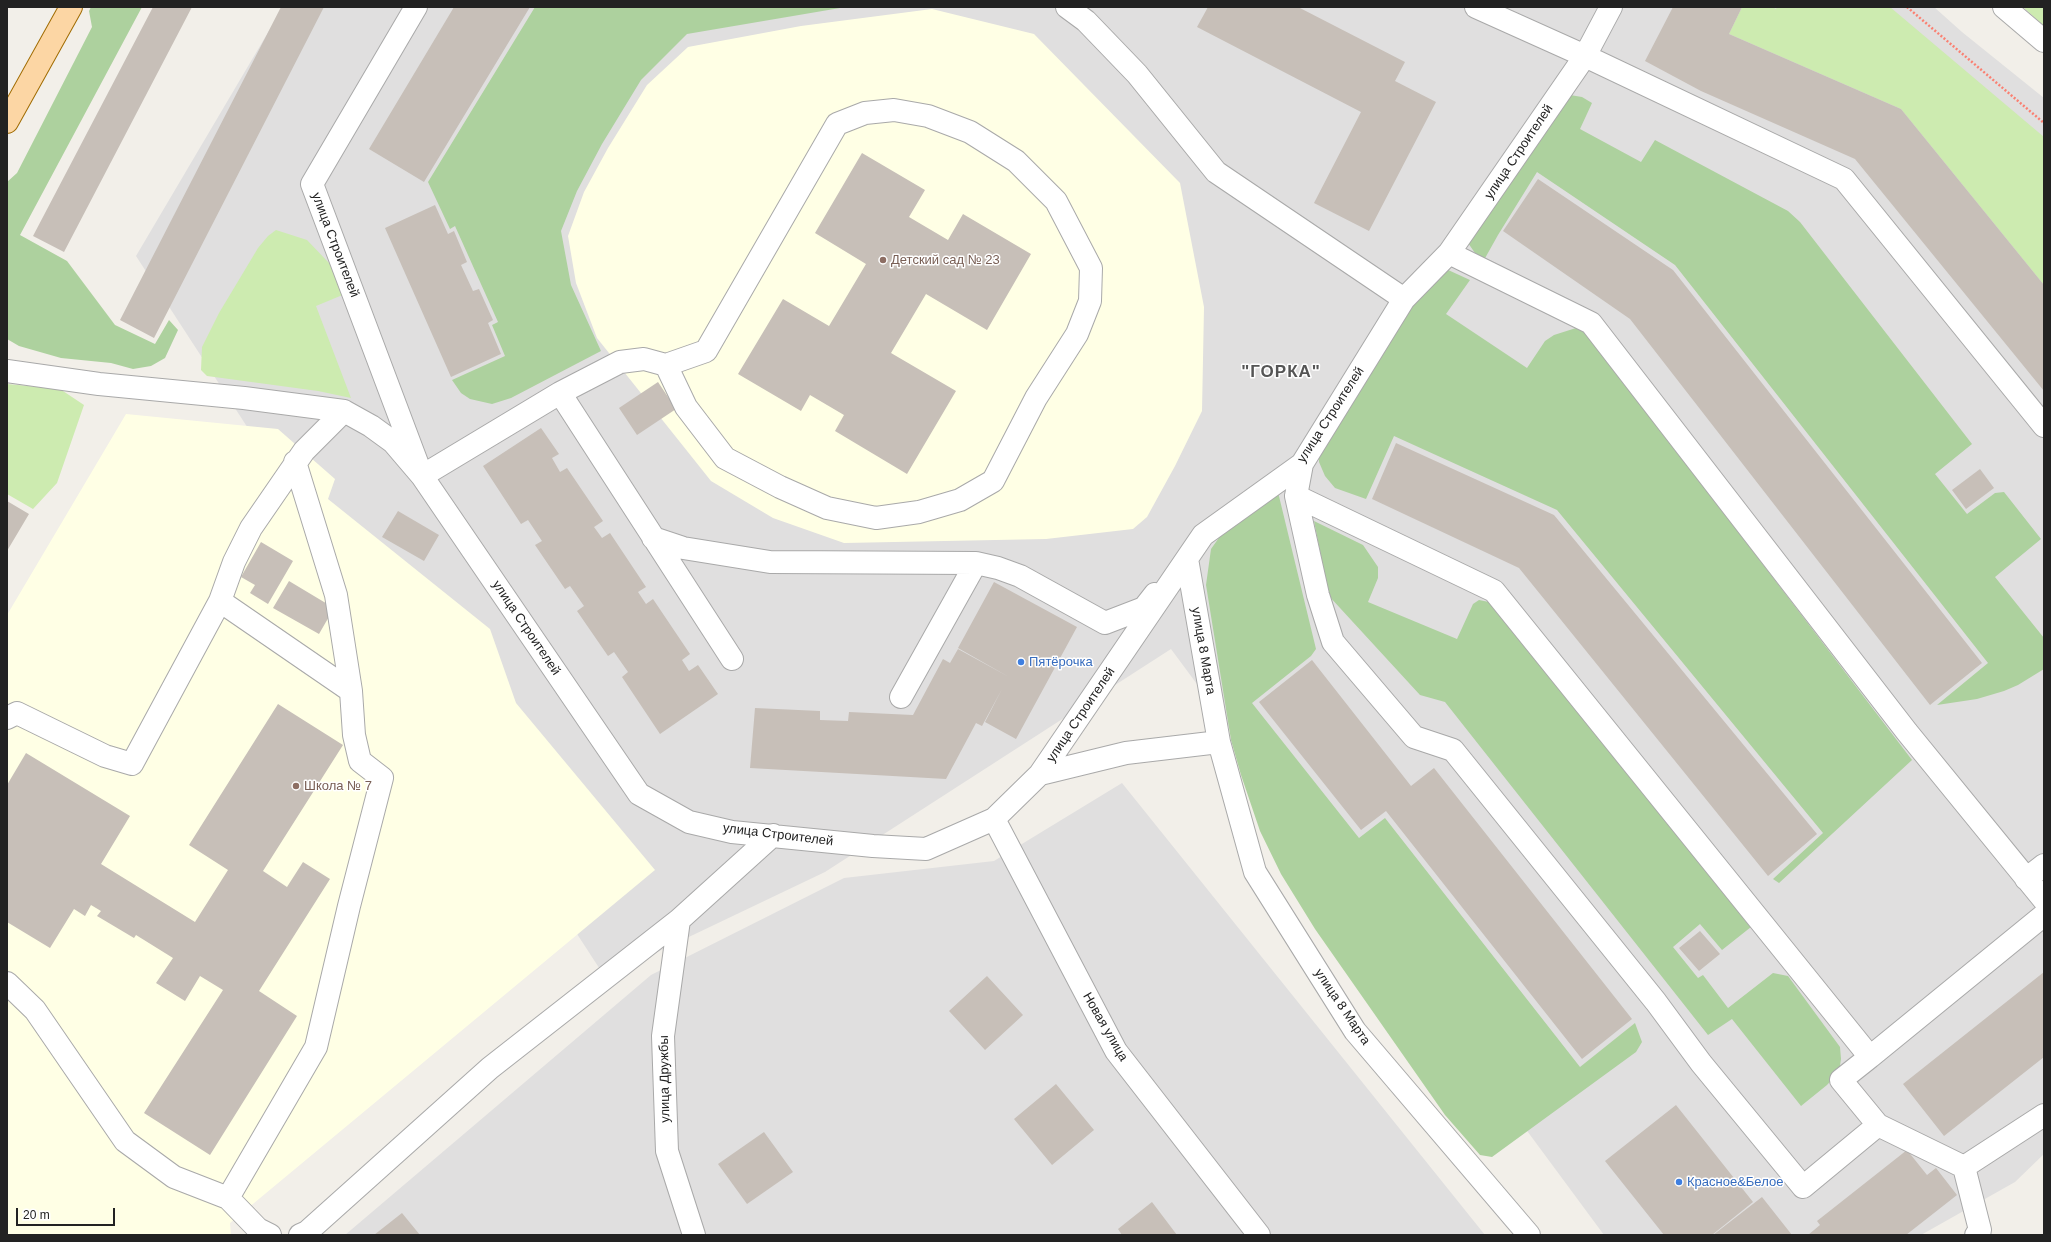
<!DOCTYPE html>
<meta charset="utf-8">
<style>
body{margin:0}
#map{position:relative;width:2051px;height:1242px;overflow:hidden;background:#f2efe9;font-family:Helvetica,sans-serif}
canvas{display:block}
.frame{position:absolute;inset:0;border:8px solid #222;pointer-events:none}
.scale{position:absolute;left:16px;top:1208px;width:99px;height:18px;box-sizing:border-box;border:2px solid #222;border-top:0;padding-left:5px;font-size:12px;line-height:14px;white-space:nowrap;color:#222;-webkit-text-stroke:3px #fff;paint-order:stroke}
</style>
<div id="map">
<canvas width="2051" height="1242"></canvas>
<div class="frame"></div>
<div class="scale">20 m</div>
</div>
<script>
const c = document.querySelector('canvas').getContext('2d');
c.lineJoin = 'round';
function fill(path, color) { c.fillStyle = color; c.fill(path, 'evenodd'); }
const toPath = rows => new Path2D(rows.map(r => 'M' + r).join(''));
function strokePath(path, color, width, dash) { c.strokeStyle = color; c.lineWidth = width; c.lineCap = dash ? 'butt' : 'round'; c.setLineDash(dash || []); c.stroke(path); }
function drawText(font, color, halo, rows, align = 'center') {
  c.font = font + ' Helvetica,sans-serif'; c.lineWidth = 3; c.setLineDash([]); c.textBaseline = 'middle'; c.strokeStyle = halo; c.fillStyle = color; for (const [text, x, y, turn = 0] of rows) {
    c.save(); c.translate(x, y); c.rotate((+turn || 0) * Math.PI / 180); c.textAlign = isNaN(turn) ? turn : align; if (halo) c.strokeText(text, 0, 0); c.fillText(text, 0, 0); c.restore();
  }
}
fill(toPath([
 [283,7,1934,7,1962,32,2044,98,2044,1154,2015,1182,1921,1235,1604,1235,1171,649,825,872,605,977,136,256],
 [1122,783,1485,1235,345,1235,651,975,844,878,994,861]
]), '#e0dfdf');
fill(toPath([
 [932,9,1034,34,1180,183,1204,307,1202,411,1175,466,1147,517,1133,529,1046,539,844,543,773,518,711,481,597,338,576,283,568,236,584,192,608,148,647,85,688,47,801,26],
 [126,414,278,429,335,479,328,499,490,629,516,703,655,870,230,1223,231,1235,7,1235,7,615]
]), '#ffffe5');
fill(toPath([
 [1742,7,1772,7,1776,9,1777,7,1890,7,2044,137,2044,285,1901,109,1729,34],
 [2023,7,2044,7,2044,26],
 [276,230,307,240,329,263,345,294,316,306,351,398,318,391,207,376,201,370,202,347,219,313,258,248,268,236],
 [7,384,60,389,84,405,57,483,33,509,7,494]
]), '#cdebb0');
fill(toPath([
 [91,7,142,7,20,235,67,261,115,325,155,344,169,320,178,330,165,358,151,366,133,369,111,363,61,358,19,346,7,339,7,182,17,173,92,27,89,11],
 [535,7,846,7,687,34,641,80,602,144,577,191,561,231,571,285,601,351,511,398,492,404,470,399,461,393,452,380,505,356,492,325,498,322,455,226,450,229,428,182],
 [1570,95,1582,97,1592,103,1580,129,1641,162,1655,140,1788,211,1800,222,1972,444,1935,474,1967,514,1995,493,2004,492,2041,539,1995,577,2044,638,2044,669,2018,685,2004,691,1977,699,1937,705,1988,663,1675,265,1537,172,1498,235,1484,260,1475,253,1466,240],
 [1446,269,1470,280,1446,314,1527,368,1545,341,1554,335,1576,328,1585,331,1912,760,1779,883,1773,879,1823,833,1557,510,1394,436,1366,499,1335,488,1325,476,1319,462,1319,445,1420,293],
 [1277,488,1316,649,1311,656,1252,703,1359,838,1385,818,1580,1067,1635,1023,1642,1042,1636,1052,1492,1157,1480,1155,1445,1115,1315,929,1281,874,1260,831,1241,775,1231,740,1206,585,1211,549,1228,525],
 [1314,521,1363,545,1378,567,1378,578,1368,602,1457,639,1473,604,1479,600,1489,602,1751,927,1722,950,1700,924,1673,947,1698,978,1703,975,1728,1008,1773,973,1788,976,1840,1047,1841,1059,1839,1072,1827,1085,1801,1106,1732,1019,1708,1035,1445,702,1420,695,1329,596]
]), '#add19e');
fill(toPath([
 [153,7,192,7,64,252,33,236],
 [281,7,324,7,154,338,120,320],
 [454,7,530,7,424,182,369,149],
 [1208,7,1298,7,1405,62,1395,81,1436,102,1369,231,1314,203,1361,112,1197,27],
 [1673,7,1742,7,1729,34,1901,109,2044,285,2044,391,1855,159,1701,91,1645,61],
 [862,153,925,190,909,217,948,240,963,214,1031,254,987,330,926,294,891,353,956,391,907,474,835,431,844,415,810,395,801,411,738,374,783,299,829,326,866,264,815,233],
 [1538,179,1673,270,1982,663,1930,705,1630,319,1503,231],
 [435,205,448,234,454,231,467,262,461,265,473,291,479,289,493,320,488,323,501,354,451,377,385,228],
 [658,382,676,409,637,435,619,408],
 [541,428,559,454,552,458,560,472,567,468,603,521,594,527,602,538,610,533,646,587,638,592,646,604,653,599,690,654,682,660,689,671,698,665,718,694,660,734,622,677,628,672,614,652,608,656,577,611,584,606,570,586,565,589,535,545,542,541,528,520,521,524,483,466],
 [1396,443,1554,515,1817,834,1768,876,1519,568,1372,499],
 [1980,469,1994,488,1966,509,1952,490],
 [7,501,29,514,7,551],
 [398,511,439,535,424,561,382,537],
 [261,542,293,561,268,604,250,593,255,585,241,577],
 [289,581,334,608,319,634,273,608],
 [994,582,1077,627,1016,739,985,722,1002,689,982,726,976,723,946,779,750,768,755,708,820,711,820,720,848,721,849,712,913,715,943,659,950,663,958,649,1009,677,958,648],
 [1312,660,1411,786,1434,768,1632,1019,1582,1059,1386,811,1361,830,1259,702],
 [278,704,343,745,263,871,287,887,303,862,330,879,259,991,297,1016,210,1155,144,1113,223,990,200,976,185,1001,156,983,173,958,136,935,134,938,97,916,101,911,91,905,85,916,74,909,50,948,7,922,7,785,26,753,130,816,101,864,195,922,228,870,189,845],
 [1700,931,1720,954,1699,971,1679,948],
 [2044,972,2044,1057,1944,1136,1903,1084],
 [987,976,1023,1015,985,1050,949,1011],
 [1056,1084,1094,1130,1052,1165,1014,1119],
 [1676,1105,1753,1202,1712,1235,1664,1235,1605,1161],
 [764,1132,793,1172,747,1204,718,1164],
 [1907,1150,1927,1175,1936,1168,1957,1195,1906,1235,1808,1235,1820,1225,1817,1221],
 [1762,1197,1792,1235,1713,1235],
 [1152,1202,1177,1235,1122,1235,1118,1229],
 [402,1213,420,1235,374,1235]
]), '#c7bfb8');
const minor = toPath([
 [416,7,312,184,422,476,560,393,620,362,644,359,666,365,686,407,725,458,780,487,827,508,876,518,919,512,960,500,993,481,1036,398,1077,334,1090,301,1091,268,1056,201,1016,161,970,132,928,116,894,110,865,113,837,124,706,351,666,365],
 [1067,7,1086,21,1137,74,1216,172,1404,299],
 [1476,7,1585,56,1844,179,2044,426],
 [2004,7,2044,41],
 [1449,253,1591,323,1907,732,2044,900],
 [7,371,99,384,244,398,344,411,371,426,393,442,422,476,639,794,689,822,732,832,873,846,926,849,994,819,1040,774,1203,535,1302,464,1404,299,1449,253,1585,56,1611,7],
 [560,393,732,659],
 [1296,496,1494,591,1870,1057,1841,1080,1878,1125,1803,1187,1701,1063,1656,1002,1453,750,1414,737,1333,642,1318,595,1296,496,1302,464],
 [653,538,683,548,770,562,976,563,901,697],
 [1187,559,1219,742,1255,872,1355,1031,1529,1235],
 [976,563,998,568,1020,576,1105,623,1144,608,1155,594],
 [220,601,351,691],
 [7,718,17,713,105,756,132,764,220,601,234,562,251,528,304,451,344,411],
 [1040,774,1126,753,1219,742],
 [994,819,1116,1051,1259,1235],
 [2026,879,2044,865],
 [679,920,663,1036,667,1151,694,1235],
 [7,983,35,1010,125,1141,174,1177,228,1198,316,1047,349,906,382,778,360,761,354,735,351,691,336,595,295,462],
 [1870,1057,2044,915],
 [1878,1125,1964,1167,2044,1115],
 [1964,1167,1980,1230,1976,1235],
 [228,1198,258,1229,270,1235],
 [300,1235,307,1232,490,1068,679,920,773,835]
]);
const major = toPath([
 [7,122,71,7]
]);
strokePath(minor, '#a9a9a9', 24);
strokePath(major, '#a06b00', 24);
strokePath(toPath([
 [1907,7,2044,123]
]), '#fa8072', 2.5, [2, 2]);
strokePath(minor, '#fff', 22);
strokePath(major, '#fcd6a4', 22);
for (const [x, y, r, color] of [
 [883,260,4,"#8d6e63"],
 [1021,662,4,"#3f7fe0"],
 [296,786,4,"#8d6e63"],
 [1679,1182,4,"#3f7fe0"]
]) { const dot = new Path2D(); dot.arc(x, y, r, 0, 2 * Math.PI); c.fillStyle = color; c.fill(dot); strokePath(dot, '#fff', 1.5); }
drawText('13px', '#222', '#fff', [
 ["улица Строителей",1519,152,-56],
 ["улица Строителей",335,245,69],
 ["улица Строителей",1331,415,-57],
 ["улица Строителей",526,628,56],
 ["улица 8 Марта",1203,651,80],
 ["улица Строителей",1081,715,-56],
 ["улица Строителей",778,835,7],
 ["улица 8 Марта",1342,1007,56],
 ["Новая улица",1105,1027,60],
 ["улица Дружбы",665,1079,-91]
]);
drawText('13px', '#785e54', '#fff', [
 ["Детский сад № 23",891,260],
 ["Школа № 7",304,786]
], 'left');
drawText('13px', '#366cbe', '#fff', [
 ["Пятёрочка",1029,662],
 ["Красное&Белое",1687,1182]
], 'left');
c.letterSpacing = '1px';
drawText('bold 17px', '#555', '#fff', [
 ["\"ГОРКА\"",1281,372]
]);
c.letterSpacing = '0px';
</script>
